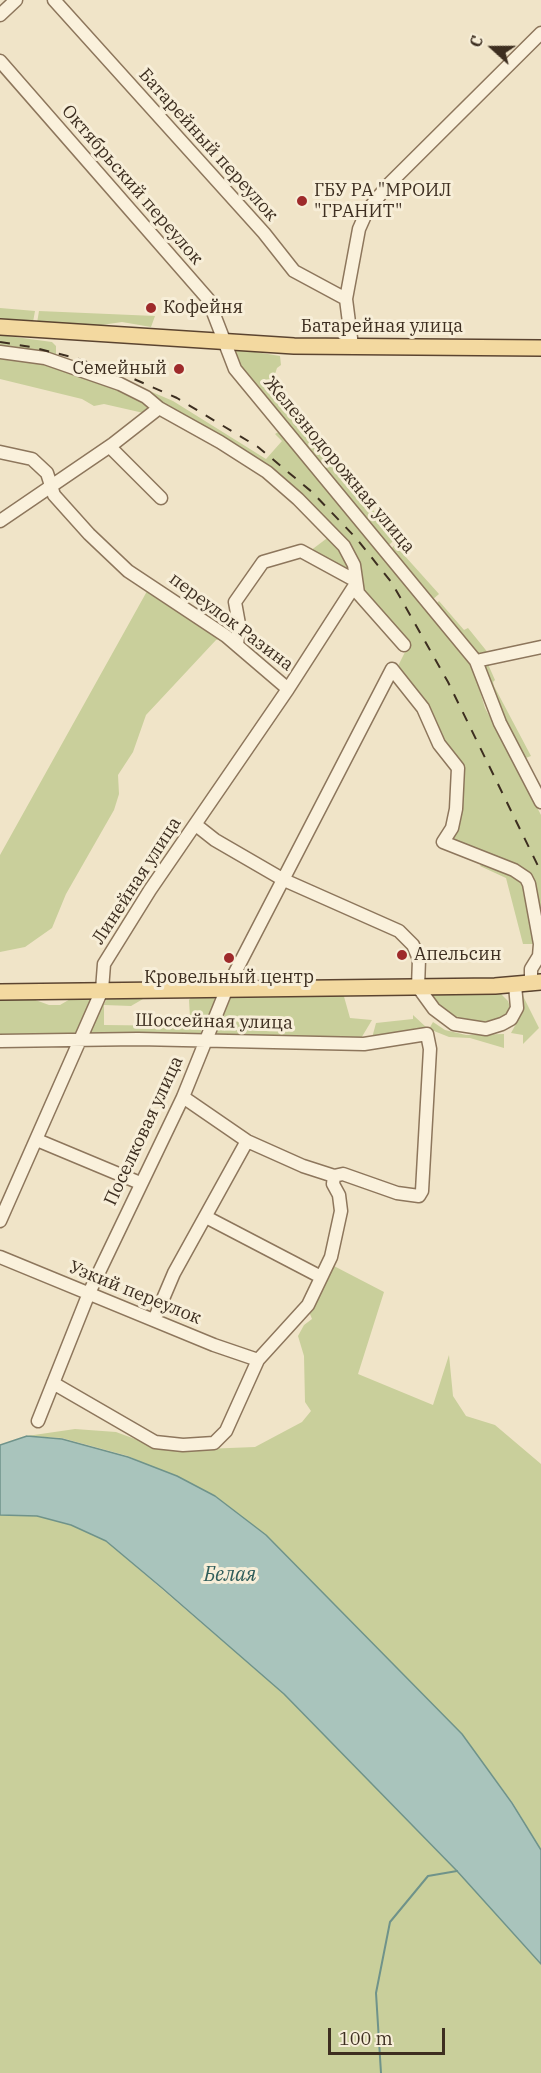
<!DOCTYPE html>
<meta charset="utf-8">
<style>
body{margin:0}
#map{position:relative;width:541px;height:2073px;overflow:hidden;background:#f0e4c8;font-family:"IBM Plex Serif",serif}
canvas{display:block}
.north{position:absolute;left:463px;top:18px;width:60px;height:60px;-webkit-text-stroke:4px #f7eed8;paint-order:stroke;rotate:291deg;font-size:16px;font-weight:700;line-height:24px;text-align:center;color:#3d2e20}
.north::after{content:'';display:block;margin:auto;width:21px;height:27px;background:#3d2e20;clip-path:polygon(50% 0,100% 100%,50% 72%,0 100%)}
.scale{position:absolute;left:328px;top:2028px;width:117px;height:27px;box-sizing:border-box;border:3px solid #3d2e20;border-top:0;padding-left:8px;font-size:18px;line-height:21px;white-space:nowrap;color:#3d2e20;-webkit-text-stroke:4px #f7eed8;paint-order:stroke}
</style>
<div id="map">
<canvas width="541" height="2073"></canvas>
<div class="north">С</div>
<div class="scale">100 m</div>
</div>
<script>
const c = document.querySelector('canvas').getContext('2d');
c.lineJoin = 'round';
function fill(path, color) { c.fillStyle = color; c.fill(path, 'evenodd'); }
const toPath = rows => new Path2D(rows.map(r => 'M' + r).join(''));
function strokePath(path, color, width, dash) { c.strokeStyle = color; c.lineWidth = width; c.lineCap = dash ? 'butt' : 'round'; c.setLineDash(dash || []); c.stroke(path); }
function drawText(font, color, halo, rows, align = 'center') {
  c.font = font + ' "IBM Plex Serif",serif'; c.lineWidth = 6; c.setLineDash([]); c.textBaseline = 'middle'; c.strokeStyle = halo; c.fillStyle = color; for (const [text, x, y, turn = 0] of rows) {
    c.save(); c.translate(x, y); c.rotate((+turn || 0) * Math.PI / 180); c.textAlign = isNaN(turn) ? turn : align; if (halo) c.strokeText(text, 0, 0); c.fillText(text, 0, 0); c.restore();
  }
}
fill(toPath([
 [0,308,35,311,33,322,0,320],
 [39,311,155,316,151,327,122,322,88,327,37,323],
 [0,335,52,342,56,346,56,355,110,374,173,401,266,459,282,441,275,434,280,431,470,658,485,708,512,759,516,762,518,771,541,815,541,938,530,881,459,846,454,839,461,786,459,758,448,752,410,680,404,677,398,666,408,646,370,606,358,578,314,512,168,406,149,396,0,351],
 [237,349,280,356,281,365,277,368,271,386,396,538,390,544,387,545,234,362,233,356],
 [0,354,42,360,90,376,147,403,148,414,104,404,94,406,82,399,0,379],
 [330,536,345,553,351,573,310,551],
 [395,545,439,594,431,601,388,551],
 [151,584,226,636,216,640,146,715,133,752,118,775,119,794,114,810,66,894,52,928,25,947,0,952,0,855],
 [439,601,464,630,468,628,489,654,479,656,436,604],
 [487,662,495,680,493,682,494,686,531,756,523,759,502,720,482,665],
 [483,861,522,877,535,944,523,944,506,878,480,866],
 [343,993,350,1018,372,1020,360,1040,217,1035,214,1033,227,998,231,996],
 [500,993,508,1001,510,1007,508,1015,494,1023,456,1020,429,994],
 [90,996,93,999,79,1034,0,1038,0,998,30,998,49,1005,60,1005,72,998],
 [192,996,214,997,216,1003,208,1020,190,1018,189,1000],
 [523,996,539,1028,523,1044,523,1035,511,1033,522,1013],
 [108,997,143,999,131,1006,104,1005,104,1025,190,1026,200,1029,203,1034,201,1037,86,1036],
 [413,1015,426,1027,426,1031,372,1038,376,1023,413,1019],
 [433,1022,445,1030,466,1035,504,1034,504,1048,470,1038,449,1037,429,1029],
 [332,1265,384,1292,358,1374,433,1405,449,1355,453,1396,466,1416,495,1425,541,1464,541,1850,513,1803,462,1735,265,1535,214,1495,128,1456,62,1438,27,1436,75,1429,116,1432,154,1446,204,1449,255,1447,302,1422,311,1411,305,1402,304,1356,298,1336,304,1325,312,1319,308,1309],
 [8,1514,37,1516,71,1525,106,1541,284,1694,457,1871,541,1964,541,2073,0,2073,0,1515]
]), '#c9cf9b');
const water = toPath([
 [27,1436,62,1439,128,1457,177,1476,215,1496,266,1535,462,1734,512,1803,541,1850,541,1964,457,1871,284,1694,162,1588,106,1541,71,1525,37,1516,0,1515,0,1445,27,1436]
]);
fill(water, '#a9c4bc');
strokePath(water, '#6f938a', 1.5);
strokePath(toPath([
 [381,2073,376,1993,390,1922,428,1876,457,1871]
]), '#6f938a', 2);
const minor = toPath([
 [54,0,264,233,294,271,346,299],
 [0,15,16,0],
 [0,61,208,299,235,369,476,661,500,723,541,802],
 [352,346,346,299,359,229,367,211,388,185,541,33],
 [0,352,45,358,120,384,146,397,159,408,220,442,267,472,298,499,344,546,354,565,358,593,404,645],
 [110,447,161,498],
 [0,452,32,459,47,473,54,495,89,534,128,571,226,636,288,689],
 [0,521,113,444,159,408],
 [237,645,239,624,235,602,263,562,301,551,356,581],
 [476,661,541,647],
 [196,825,215,840,284,880,399,931,413,945,419,959,418,987,434,1009,454,1024,486,1029,502,1024,511,1019,517,1008,515,985],
 [0,1041,138,1039,364,1044,427,1034,430,1049,422,1191,419,1196,397,1193,343,1174,334,1176,303,1166,247,1141,183,1097],
 [37,1140,140,1183],
 [206,1217,321,1277],
 [0,1221,102,990,104,964,150,890,288,689,355,585],
 [0,1257,214,1345,258,1360],
 [154,1320,174,1273,247,1141],
 [53,1383,155,1442,183,1445,214,1443,226,1431,258,1360,308,1305,331,1257,341,1211,339,1195,333,1184,334,1176],
 [38,1421,89,1293,183,1097,227,988,392,669,423,708,439,744,458,768,456,809,452,828,443,842,514,870,526,878,529,884,540,944,539,956,531,969,531,984]
]);
const major = toPath([
 [0,327,294,346,541,348],
 [0,992,495,986,541,982]
]);
strokePath(minor, '#8d765c', 15);
strokePath(major, '#5b4430', 18);
strokePath(minor, '#faf1dc', 12);
strokePath(major, '#f3d9a0', 15);
strokePath(toPath([
 [0,342,31,347,76,358,134,379,177,398,258,447,312,492,356,538,392,583,448,682,541,872]
]), '#3d2e20', 2, [10, 10]);
for (const [x, y, r, color] of [
 [302,201,6,"#9e2a2b"],
 [151,308,6,"#9e2a2b"],
 [179,369,6,"#9e2a2b"],
 [402,955,6,"#9e2a2b"],
 [229,958,6,"#9e2a2b"]
]) { const dot = new Path2D(); dot.arc(x, y, r, 0, 2 * Math.PI); c.fillStyle = color; c.fill(dot); strokePath(dot, '#f7eed8', 2); }
drawText('18px', '#3d2e20', '#f7eed8', [
 ["Батарейный переулок",208,145,48],
 ["Октябрьский переулок",132,185,49],
 ["Батарейная улица",382,327],
 ["Железнодорожная улица",339,465,50],
 ["переулок Разина",231,622,37],
 ["Линейная улица",137,881,-57],
 ["Шоссейная улица",214,1022,1],
 ["Поселковая улица",144,1131,-65],
 ["Узкий переулок",135,1293,22]
]);
drawText('18px', '#3d2e20', '#f7eed8', [
 ["ГБУ РА \"МРОИЛ",314,191],
 ["\"ГРАНИТ\"",314,212],
 ["Кофейня",163,308],
 ["Семейный",167,369,"right"],
 ["Апельсин",414,955],
 ["Кровельный центр",229,978,"center"]
], 'left');
drawText('italic 20px', '#2f5d5a', '#f7eed8', [
 ["Белая",230,1575]
]);
</script>
